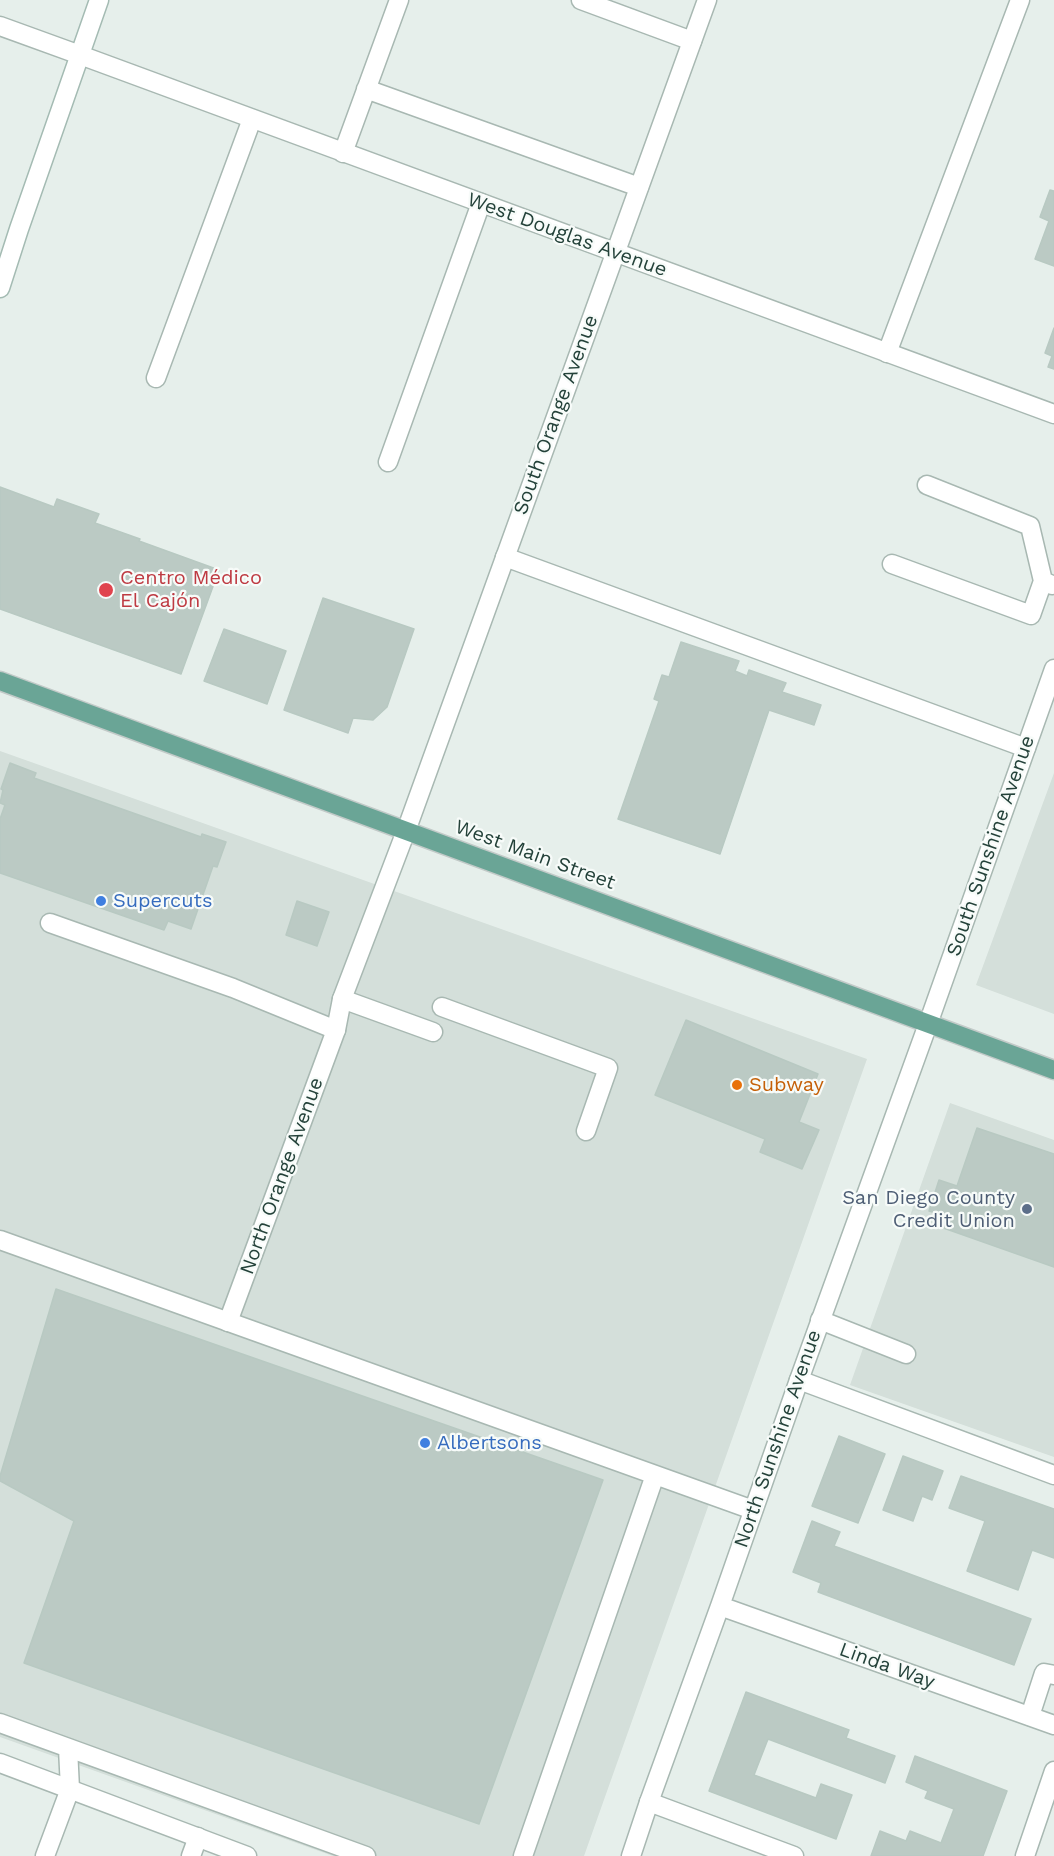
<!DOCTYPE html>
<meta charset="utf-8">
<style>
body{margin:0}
canvas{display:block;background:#e6efeb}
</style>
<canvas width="1054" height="1856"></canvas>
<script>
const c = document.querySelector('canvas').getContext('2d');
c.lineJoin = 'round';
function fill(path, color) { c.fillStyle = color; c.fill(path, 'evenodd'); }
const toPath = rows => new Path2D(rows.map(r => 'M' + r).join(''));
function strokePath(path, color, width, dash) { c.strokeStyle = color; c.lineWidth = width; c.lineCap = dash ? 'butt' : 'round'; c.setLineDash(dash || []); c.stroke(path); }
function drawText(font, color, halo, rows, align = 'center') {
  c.font = font + ' "Work Sans",sans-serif'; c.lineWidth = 4.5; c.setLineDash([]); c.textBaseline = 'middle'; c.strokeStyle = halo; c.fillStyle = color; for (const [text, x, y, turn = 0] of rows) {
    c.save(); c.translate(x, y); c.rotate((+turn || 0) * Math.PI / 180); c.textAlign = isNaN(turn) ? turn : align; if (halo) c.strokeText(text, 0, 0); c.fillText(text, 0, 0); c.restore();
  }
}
fill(toPath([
 [0,751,867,1059,584,1856,333,1856,0,1737],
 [1054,773,1054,1014,976,985],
 [950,1103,1054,1140,1054,1457,850,1385]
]), '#d4dfda');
const building = toPath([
 [1050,190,1054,191,1054,266,1035,259,1049,221,1040,217,1050,190],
 [1054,328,1054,369,1048,367,1052,356,1045,353,1054,328],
 [0,487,54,507,57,499,99,514,95,523,140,539,139,541,219,570,181,674,0,609,0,487],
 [323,598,414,629,387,707,373,720,353,718,348,733,284,710,323,598],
 [224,629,286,651,267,704,204,681,224,629],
 [681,642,739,661,735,671,747,676,749,670,786,683,782,692,821,705,814,725,769,710,720,854,618,819,659,701,654,699,662,675,669,677,681,642],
 [10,763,36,773,34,778,201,837,202,834,226,842,217,867,213,866,191,929,168,921,164,930,0,873,0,819,5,805,0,803,3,790,1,789,10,763],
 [297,901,329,912,317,946,286,935,297,901],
 [686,1020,818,1074,799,1122,819,1130,802,1169,760,1152,765,1139,655,1095,686,1020],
 [977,1128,1054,1154,1054,1267,935,1225,939,1214,929,1211,939,1180,957,1186,977,1128],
 [56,1289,603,1480,479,1824,24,1663,74,1521,0,1481,0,1476,56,1289],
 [839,1436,885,1454,858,1523,812,1506,839,1436],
 [903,1456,943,1471,932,1500,922,1496,913,1521,883,1510,903,1456],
 [961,1476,1054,1509,1054,1558,1032,1550,1018,1590,967,1571,985,1521,949,1508,961,1476],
 [812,1521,840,1532,834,1546,1031,1619,1014,1665,818,1592,821,1583,793,1572,812,1521],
 [746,1692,849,1730,846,1738,895,1756,885,1783,768,1739,754,1775,816,1798,821,1784,852,1795,836,1839,709,1791,746,1692],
 [915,1756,1007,1791,983,1856,871,1856,880,1831,906,1841,910,1831,941,1843,954,1809,925,1798,928,1791,906,1782,915,1756]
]);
fill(building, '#bbcac4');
strokePath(building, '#b8c9c2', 1.5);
const service = toPath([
 [581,0,692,41],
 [366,89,639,187],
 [343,153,399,0],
 [887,353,1020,0],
 [156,378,252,119],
 [388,462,481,203],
 [927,485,1030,526,1043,581,1052,585],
 [505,557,1026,748],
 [892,564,1031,615,1043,581],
 [50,923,233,988,336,1030],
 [342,999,433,1032],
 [442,1007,608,1068,586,1131],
 [0,1240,753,1510],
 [820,1320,906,1354],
 [799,1380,1054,1475],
 [1030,1716,1044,1673,1054,1675],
 [0,1723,366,1856],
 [649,1802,794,1856],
 [45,1856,70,1789,68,1748],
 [191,1856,198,1837],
 [523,1856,655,1475],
 [1025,1856,1054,1771]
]);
const minor = toPath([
 [0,26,80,55],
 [228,1322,336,1030,342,999,406,831,707,0],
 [720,1606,1054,1725],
 [0,1763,247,1856],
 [631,1856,649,1802,720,1606,799,1380,928,1024,1054,669]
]);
const tertiary = toPath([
 [80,55,1054,414]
]);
const secondary = toPath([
 [0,288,19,229,99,0]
]);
const primary = toPath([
 [0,681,1054,1070]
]);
strokePath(service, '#a8b8b2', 21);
strokePath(minor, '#a8b8b2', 21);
strokePath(tertiary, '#a8b8b2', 21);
strokePath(secondary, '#a4bbb3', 21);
strokePath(primary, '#c2cac8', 21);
strokePath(service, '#fff', 18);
strokePath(minor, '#fff', 18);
strokePath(tertiary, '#fff', 18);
strokePath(secondary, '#fff', 18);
strokePath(primary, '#6aa596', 18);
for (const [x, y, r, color] of [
 [106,590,8,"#e0444e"],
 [101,901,6,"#3f7fe0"],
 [737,1085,6,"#e8710a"],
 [1027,1209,6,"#5c6f8a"],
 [425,1443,6,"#3f7fe0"]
]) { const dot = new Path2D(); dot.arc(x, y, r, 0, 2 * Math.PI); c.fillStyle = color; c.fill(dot); strokePath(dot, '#f7fbf9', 2); }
drawText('20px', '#24423a', '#f7fbf9', [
 ["West Douglas Avenue",567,235,20],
 ["South Orange Avenue",556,415,-70],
 ["South Sunshine Avenue",991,846,-71],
 ["West Main Street",535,855,20],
 ["North Orange Avenue",282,1176,-70],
 ["North Sunshine Avenue",778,1439,-71],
 ["Linda Way",887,1666,20]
]);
drawText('20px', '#be3a42', '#f7fbf9', [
 ["Centro Médico",120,578],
 ["El Cajón",120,601]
], 'left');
drawText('20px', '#366cbe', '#f7fbf9', [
 ["Supercuts",113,901],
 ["Albertsons",437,1443]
], 'left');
drawText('20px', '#c56008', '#f7fbf9', [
 ["Subway",749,1085]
], 'left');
drawText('20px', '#4e5e75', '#f7fbf9', [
 ["San Diego County",1015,1198],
 ["Credit Union",1015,1221]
], 'right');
</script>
